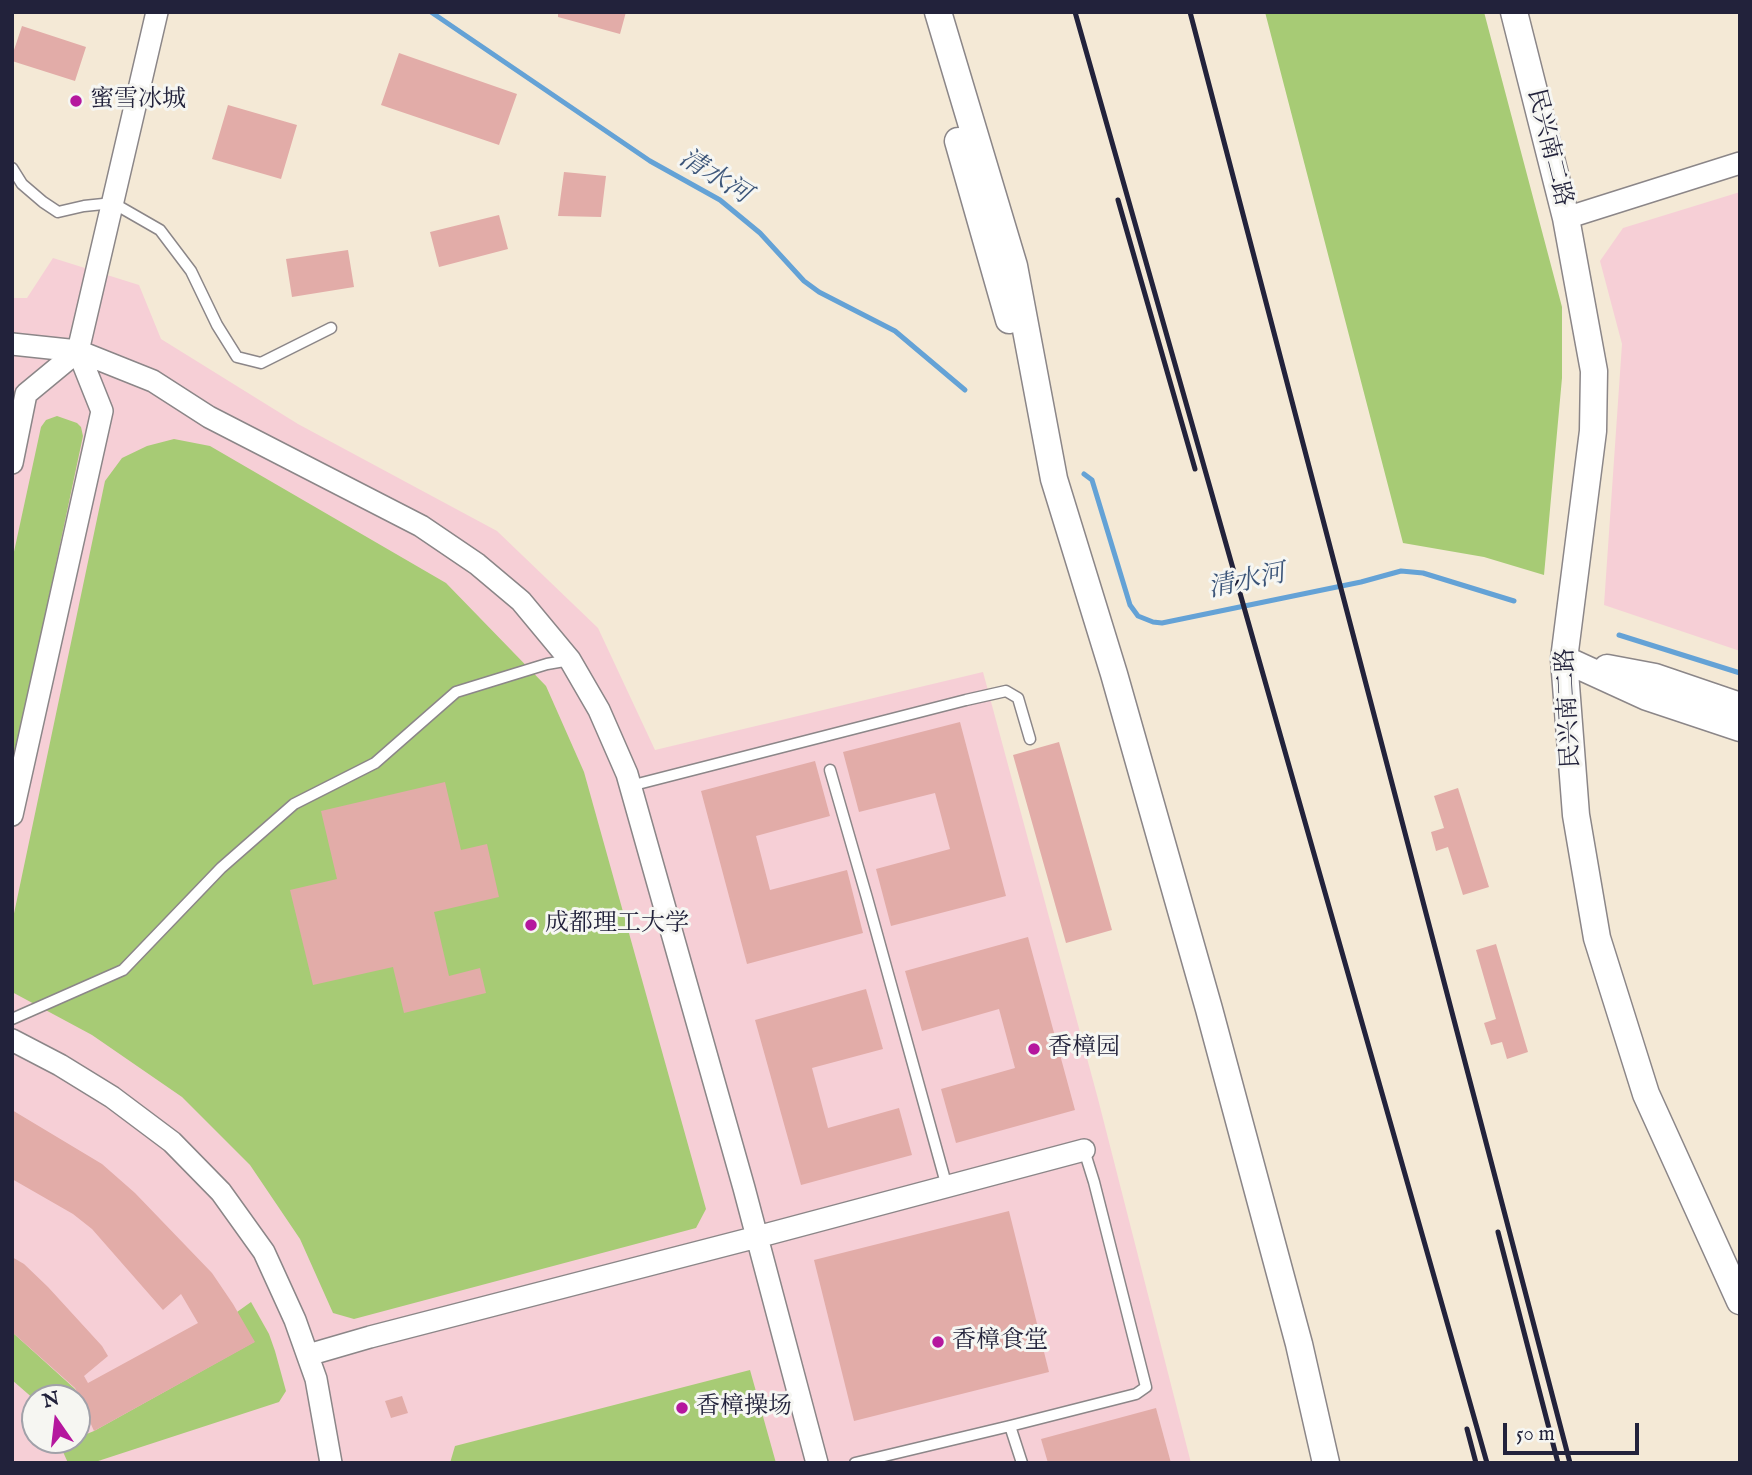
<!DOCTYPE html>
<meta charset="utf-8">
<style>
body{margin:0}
#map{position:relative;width:1752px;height:1475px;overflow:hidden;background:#f4e9d6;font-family:"IM FELL English",serif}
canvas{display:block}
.frame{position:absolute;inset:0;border:14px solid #22223b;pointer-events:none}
.north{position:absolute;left:21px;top:1384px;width:70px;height:70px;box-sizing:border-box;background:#f6f6f2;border:2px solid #a1a1a9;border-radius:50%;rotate:346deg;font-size:19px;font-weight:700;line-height:28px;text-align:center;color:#22223b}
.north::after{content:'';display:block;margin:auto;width:24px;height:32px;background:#b5179e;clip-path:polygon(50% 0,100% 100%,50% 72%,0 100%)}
.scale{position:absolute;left:1503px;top:1423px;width:136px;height:32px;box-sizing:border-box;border:4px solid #22223b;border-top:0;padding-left:9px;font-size:21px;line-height:24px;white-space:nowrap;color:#22223b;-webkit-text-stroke:5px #f6f6f2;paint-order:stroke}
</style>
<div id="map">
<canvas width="1752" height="1475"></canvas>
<div class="frame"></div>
<div class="north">N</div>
<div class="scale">50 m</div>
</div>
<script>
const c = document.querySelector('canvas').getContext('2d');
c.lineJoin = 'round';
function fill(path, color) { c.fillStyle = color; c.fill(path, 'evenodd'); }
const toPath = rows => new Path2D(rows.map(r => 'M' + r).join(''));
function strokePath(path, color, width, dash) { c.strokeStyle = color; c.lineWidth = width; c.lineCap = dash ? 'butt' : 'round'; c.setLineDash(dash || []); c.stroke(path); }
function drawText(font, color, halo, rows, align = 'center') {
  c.font = font + ' "IM FELL English","Noto Serif SC",serif'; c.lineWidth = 6; c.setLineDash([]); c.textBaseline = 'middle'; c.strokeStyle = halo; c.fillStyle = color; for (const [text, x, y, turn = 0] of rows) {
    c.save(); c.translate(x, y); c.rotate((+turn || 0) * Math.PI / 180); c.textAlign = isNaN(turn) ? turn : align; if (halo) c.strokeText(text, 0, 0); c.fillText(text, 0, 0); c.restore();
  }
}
fill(toPath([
 [1740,192,1740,651,1604,605,1622,344,1600,261,1623,228],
 [53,258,139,285,161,339,298,424,497,531,598,628,655,750,983,672,1098,1099,1191,1463,12,1463,12,298,27,298],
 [35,1398,77,1398,77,1440,35,1440]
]), '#f6cfd6');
fill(toPath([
 [1265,12,1484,12,1562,307,1562,378,1544,575,1484,557,1403,543],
 [57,416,77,423,81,427,83,436,12,771,12,561,41,427,46,420],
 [174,439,210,446,446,583,546,686,584,772,706,1209,696,1228,354,1319,333,1313,300,1239,250,1165,182,1097,92,1035,12,992,12,923,105,481,122,458,147,446],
 [251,1302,269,1334,275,1351,286,1391,279,1402,92,1463,68,1463,60,1445,72,1440,77,1440,77,1438,94,1431,254,1342,237,1312],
 [12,1332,75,1389,76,1391,60,1398,35,1398,35,1400,12,1380],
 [750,1370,776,1463,450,1463,455,1446]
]), '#a7cb75');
strokePath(toPath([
 [431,12,650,161,720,200,760,233,804,281,819,292,895,331,965,390],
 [1084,474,1092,480,1130,605,1138,616,1153,622,1162,623,1361,582,1401,571,1423,573,1514,601],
 [1619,635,1740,673]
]), '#64a2d6', 5);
fill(toPath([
 [558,12,626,12,620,34,558,17],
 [22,26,86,47,75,81,12,61,12,56],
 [399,53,517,94,499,145,381,105],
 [228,105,297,125,281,179,212,159],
 [564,172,606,176,601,217,558,216],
 [499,215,508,249,439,267,430,232],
 [348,250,354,287,292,297,286,259],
 [960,722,1006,896,891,926,876,869,950,849,935,793,859,812,843,752],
 [1059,742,1112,930,1066,943,1013,755],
 [815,761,830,816,756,836,770,890,847,870,863,933,747,964,701,791],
 [445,782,461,850,487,844,499,897,434,912,449,976,480,968,486,993,404,1013,393,967,313,985,290,890,337,879,321,811],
 [1458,788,1489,887,1463,895,1448,847,1436,851,1431,832,1444,828,1434,796],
 [1028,937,1075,1110,956,1143,941,1089,1015,1068,999,1009,922,1031,905,971],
 [1496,944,1528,1052,1507,1059,1502,1042,1491,1045,1484,1023,1496,1019,1476,950],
 [866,989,883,1049,812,1068,828,1128,899,1108,912,1155,801,1185,755,1020],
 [12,1110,102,1164,135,1193,212,1273,233,1304,255,1342,94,1431,75,1388,12,1332,12,1257,24,1264,48,1287,102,1346,108,1356,84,1376,88,1383,198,1323,181,1294,163,1310,92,1229,73,1214,12,1179],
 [1009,1211,1049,1372,854,1421,814,1260],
 [402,1396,408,1413,391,1418,385,1401],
 [1156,1408,1171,1463,1048,1463,1041,1439]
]), '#e2aca8');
const service = toPath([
 [12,168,22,184,43,202,58,212,84,206,113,203,160,230,191,271,217,325,237,357,261,363,331,328],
 [830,770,867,898,947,1187],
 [630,786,966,700,1006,691,1018,698,1030,739],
 [12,1019,123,970,221,868,294,804,375,763,456,692,547,664,570,660],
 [1010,1426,1022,1463],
 [855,1463,1010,1426,1136,1394,1146,1387,1094,1182,1084,1150]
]);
const minor = toPath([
 [1566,218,1740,163],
 [12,344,78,351,153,381,209,417,421,526,477,564,521,601,570,660,599,710,627,774,744,1188,817,1463],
 [12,463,26,394,78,351],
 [12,815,102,411,78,351,157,12],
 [12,1040,60,1065,112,1097,172,1142,221,1192,264,1252,295,1320,316,1379,331,1463],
 [308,1355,370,1337,757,1237,1084,1150]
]);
const tertiary = toPath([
 [938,12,1014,266,1054,479,1114,674,1209,1009,1299,1344,1326,1463],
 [1514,12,1566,218,1594,371,1593,431,1564,659,1576,815,1597,938,1646,1094,1740,1301],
 [958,141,1009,320],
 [1564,659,1647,697,1740,728],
 [1607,668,1655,677,1740,706]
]);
strokePath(service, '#8b8688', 13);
strokePath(minor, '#8b8688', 24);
strokePath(tertiary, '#8b8688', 29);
strokePath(service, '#fff', 10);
strokePath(minor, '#fff', 21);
strokePath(tertiary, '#fff', 26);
strokePath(toPath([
 [1075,12,1487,1463],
 [1190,12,1570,1463],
 [1118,200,1195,469],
 [1498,1232,1558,1463],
 [1467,1429,1476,1463]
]), '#22223b', 5);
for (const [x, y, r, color] of [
 [76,101,7,"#b5179e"],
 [531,925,7,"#b5179e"],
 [1034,1049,7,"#b5179e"],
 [938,1342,7,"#b5179e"],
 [682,1408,7,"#b5179e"]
]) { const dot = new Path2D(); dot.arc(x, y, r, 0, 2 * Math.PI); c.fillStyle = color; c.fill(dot); strokePath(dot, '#f6f6f2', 2.5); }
drawText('24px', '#22223b', '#f6f6f2', [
 ["蜜雪冰城",90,101],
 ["成都理工大学",545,925],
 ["香樟园",1048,1049],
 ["香樟食堂",952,1342],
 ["香樟操场",696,1408]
], 'left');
drawText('24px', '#22223b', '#f6f6f2', [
 ["民兴南二路",1548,148,76],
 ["民兴南二路",1570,708,-93]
]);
drawText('italic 26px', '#3c5579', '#f6f6f2', [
 ["清水河",714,178,32],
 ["清水河",1247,583,-12]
]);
</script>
